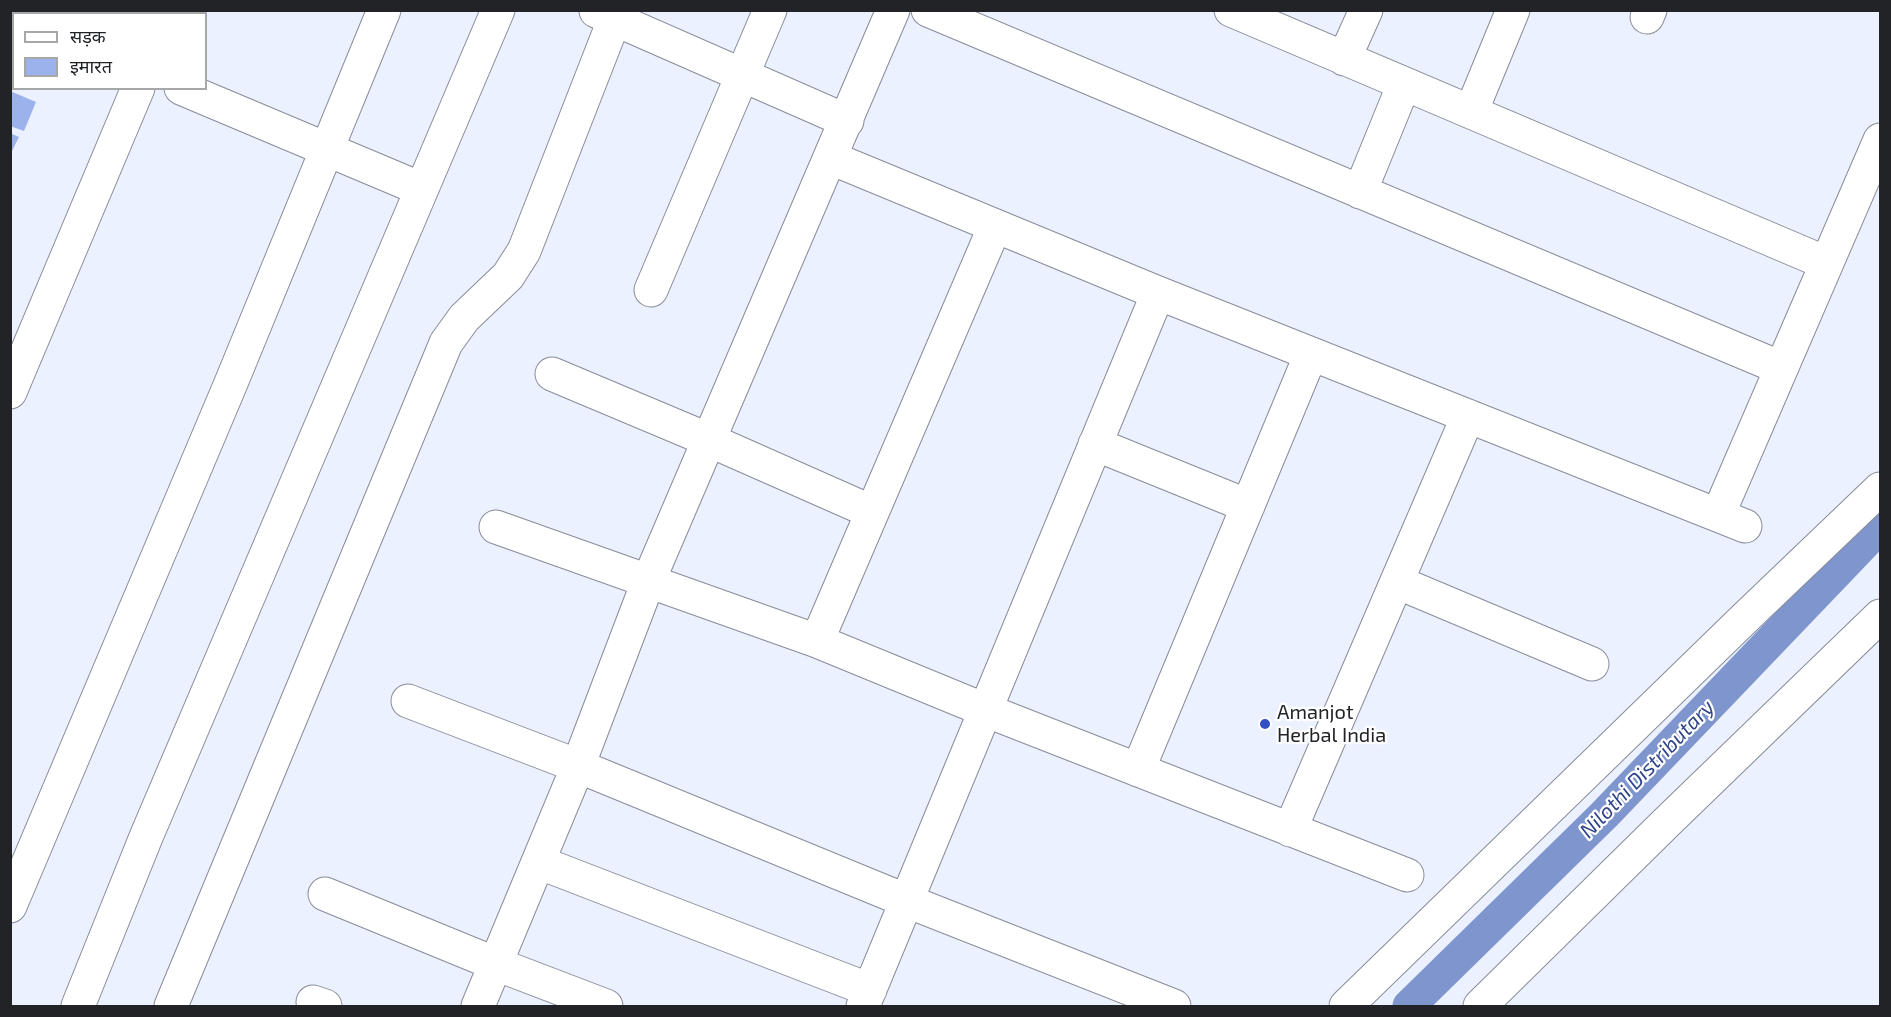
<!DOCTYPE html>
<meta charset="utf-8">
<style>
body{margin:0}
#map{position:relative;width:1891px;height:1017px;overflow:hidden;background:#ecf1ff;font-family:"Exo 2","Noto Sans Devanagari",sans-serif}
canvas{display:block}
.frame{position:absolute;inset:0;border:12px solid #212327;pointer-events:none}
.legend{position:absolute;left:12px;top:12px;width:195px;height:78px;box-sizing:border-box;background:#fff;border:2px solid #a6a7a9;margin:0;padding:8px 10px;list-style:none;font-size:18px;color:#212327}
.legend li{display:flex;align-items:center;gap:12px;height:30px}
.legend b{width:30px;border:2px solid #a6a7a9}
</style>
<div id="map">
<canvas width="1891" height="1017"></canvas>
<div class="frame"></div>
<ul class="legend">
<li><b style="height:8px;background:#fff"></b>सड़क</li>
<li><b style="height:16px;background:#9cb2ed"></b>इमारत</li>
</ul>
</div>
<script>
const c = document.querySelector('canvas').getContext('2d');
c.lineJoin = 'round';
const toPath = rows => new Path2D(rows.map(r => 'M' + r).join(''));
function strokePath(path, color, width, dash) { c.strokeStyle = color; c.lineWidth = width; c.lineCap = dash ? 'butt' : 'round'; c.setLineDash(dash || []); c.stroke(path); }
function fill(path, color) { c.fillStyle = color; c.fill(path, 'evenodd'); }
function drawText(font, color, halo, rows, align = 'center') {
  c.font = font + ' "Exo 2",sans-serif'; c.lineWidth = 4.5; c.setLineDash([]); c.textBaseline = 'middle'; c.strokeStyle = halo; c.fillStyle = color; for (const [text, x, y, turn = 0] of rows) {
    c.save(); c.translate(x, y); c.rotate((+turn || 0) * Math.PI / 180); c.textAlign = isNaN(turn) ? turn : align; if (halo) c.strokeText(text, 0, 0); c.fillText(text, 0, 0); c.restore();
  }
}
strokePath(toPath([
 [1409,1006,1604,815,1880,527]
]), '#7f95cd', 33);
fill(toPath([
 [13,10,63,10,70,14,14,14,14,20,10,19],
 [10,27,14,28,14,79,10,78],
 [10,91,36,102,24,131,10,126],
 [10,133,19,137,10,155]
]), '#9cb2ed');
const minor = toPath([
 [928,10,1781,368],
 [1231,10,1826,263],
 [596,11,847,121],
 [170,14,171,10],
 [1647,17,1650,10],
 [1344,59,1366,10],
 [181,88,421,189],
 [1471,112,1513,10],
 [831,158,1158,293,1745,526],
 [1360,192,1404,84],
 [651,290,770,10],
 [552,374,709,440,872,512],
 [10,392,138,88],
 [1095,444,1248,506],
 [1718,515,1880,140],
 [496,527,817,641,985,710,1407,875],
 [1397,582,1592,664],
 [817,641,995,226],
 [408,701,578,766,907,901,1174,1006],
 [1138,770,1311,354],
 [1290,830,1468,416],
 [538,862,870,990],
 [325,894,496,964,606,1006],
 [10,906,231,383,384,10],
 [313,1002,325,1006],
 [78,1006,146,837,498,10],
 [171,1006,446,343,464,318,508,276,524,251,618,10],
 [478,1006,578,766,648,582,893,10],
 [863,1006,1158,293],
 [1346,1006,1746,617,1880,489],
 [1480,1006,1667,822,1880,616]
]);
strokePath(minor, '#878c98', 35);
strokePath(minor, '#fff', 33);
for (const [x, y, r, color] of [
 [1265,724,6,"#3350c1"]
]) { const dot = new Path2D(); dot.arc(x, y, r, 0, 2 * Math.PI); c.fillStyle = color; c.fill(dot); strokePath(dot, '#fff', 2); }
drawText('20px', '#212327', '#fff', [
 ["Amanjot",1277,712],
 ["Herbal India",1277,735]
], 'left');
drawText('italic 21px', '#2f4489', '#fff', [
 ["Nilothi Distributary",1647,769,-46]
]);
</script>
